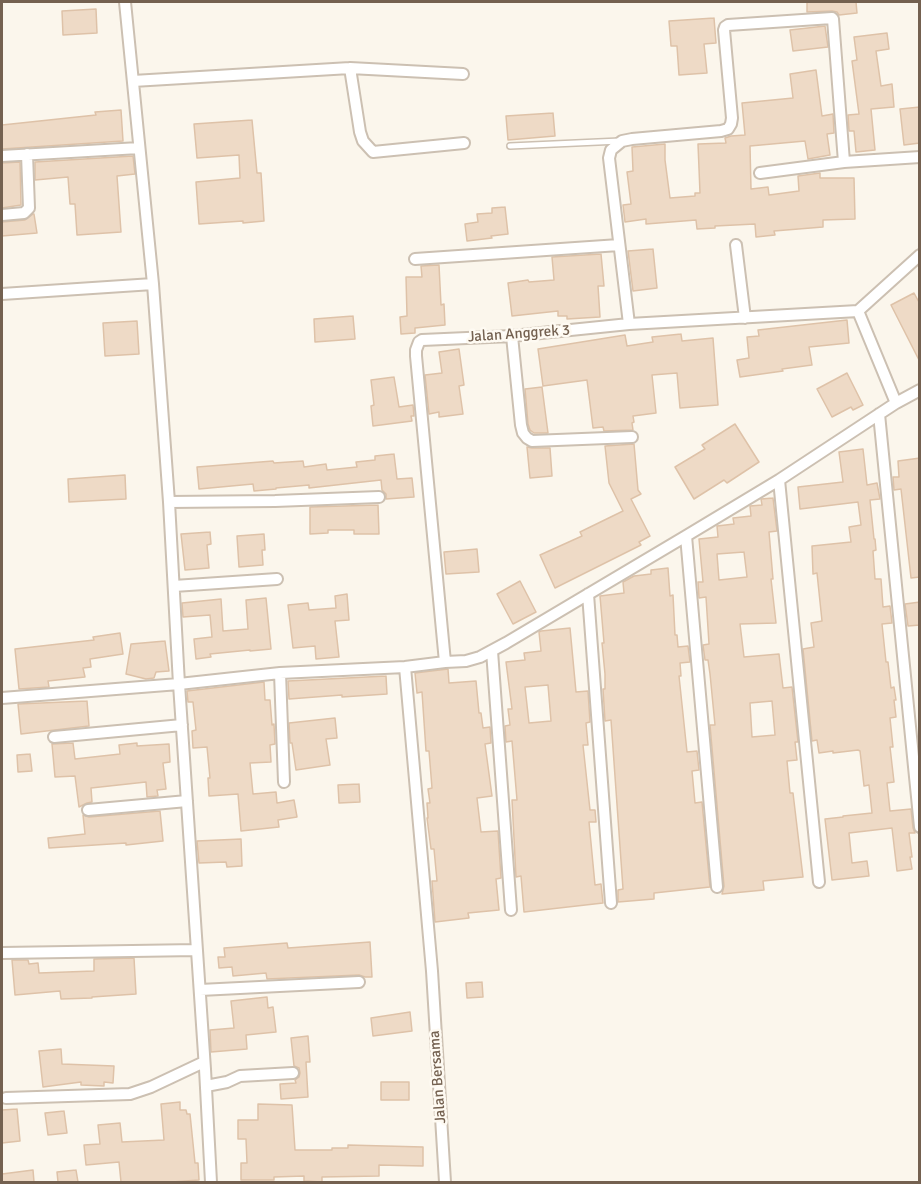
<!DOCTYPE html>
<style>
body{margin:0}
#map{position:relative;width:921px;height:1184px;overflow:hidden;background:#fbf6ec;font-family:Signika,sans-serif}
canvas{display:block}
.frame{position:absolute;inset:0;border:3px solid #746150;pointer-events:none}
</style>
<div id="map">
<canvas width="921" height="1184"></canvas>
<div class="frame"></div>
</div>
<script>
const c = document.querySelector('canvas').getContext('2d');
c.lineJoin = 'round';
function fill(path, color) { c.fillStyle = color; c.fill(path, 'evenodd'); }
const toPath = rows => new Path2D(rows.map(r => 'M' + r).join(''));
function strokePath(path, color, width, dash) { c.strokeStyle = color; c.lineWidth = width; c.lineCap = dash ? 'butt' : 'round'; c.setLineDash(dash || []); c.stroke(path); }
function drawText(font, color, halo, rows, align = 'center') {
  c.font = font + ' Signika,sans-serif'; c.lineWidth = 5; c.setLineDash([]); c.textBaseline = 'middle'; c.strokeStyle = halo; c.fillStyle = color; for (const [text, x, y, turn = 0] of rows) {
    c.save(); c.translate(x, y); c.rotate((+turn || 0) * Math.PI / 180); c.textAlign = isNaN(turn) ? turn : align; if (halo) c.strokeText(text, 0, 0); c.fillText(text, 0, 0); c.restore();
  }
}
const building = toPath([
 [807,2,856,2,857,13,839,15,837,12,832,11,807,12,807,2],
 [96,9,97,33,63,35,62,11,96,9],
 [714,18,716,43,704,44,707,73,679,75,677,46,671,46,669,21,714,18],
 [825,26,828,47,793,51,790,30,825,26],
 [887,33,889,49,876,51,881,86,892,84,894,107,871,109,875,150,856,152,854,131,849,131,848,115,859,114,852,61,857,60,854,37,887,33],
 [816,70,822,116,833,114,834,133,827,134,830,155,808,159,805,141,750,146,751,189,768,187,769,195,799,191,798,176,820,173,820,178,854,178,855,219,823,220,823,227,774,231,775,235,756,237,755,224,715,226,715,228,697,229,696,220,646,224,646,219,625,222,623,205,631,204,627,172,633,171,632,147,665,144,665,160,670,198,695,196,695,193,700,193,698,144,726,143,725,138,731,136,745,135,742,103,793,98,790,74,816,70],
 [920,107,920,143,904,145,900,109,920,107],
 [121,110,123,141,2,149,2,125,77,117,96,115,95,112,121,110],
 [553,113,555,136,508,140,506,116,553,113],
 [252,120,257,173,261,173,264,221,243,223,243,221,199,224,196,182,240,178,239,155,197,158,194,124,252,120],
 [133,156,135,174,117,176,121,232,77,235,75,204,70,204,68,177,35,180,35,162,133,156],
 [20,162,21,205,2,208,2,163,20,162],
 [505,207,508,234,491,236,492,238,467,241,465,224,478,222,477,214,492,213,492,208,505,207],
 [33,214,34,214,37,233,2,236,2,222,25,220,33,214],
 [653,249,657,288,633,291,628,251,653,249],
 [601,254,604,286,598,286,600,317,567,319,567,316,558,316,558,311,512,316,508,283,528,280,529,282,554,280,552,257,601,254],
 [439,265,441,305,444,304,445,325,415,328,415,333,401,334,400,317,407,316,406,277,422,277,421,266,439,265],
 [914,293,920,304,920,362,891,305,914,293],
 [353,316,355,339,315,342,314,319,353,316],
 [847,320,849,343,809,347,812,365,782,369,783,371,740,377,737,360,749,358,747,337,759,336,758,330,847,320],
 [137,321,139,354,105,356,103,323,137,321],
 [681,334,682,341,713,338,718,405,680,408,677,373,652,375,656,413,633,416,634,422,632,423,633,430,604,431,603,427,593,428,587,380,543,386,538,349,625,335,627,346,653,342,652,337,681,334],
 [459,349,464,385,459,386,463,414,439,417,439,412,429,414,425,375,442,373,439,352,459,349],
 [847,373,863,405,853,410,851,407,832,417,817,389,847,373],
 [394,377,399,407,413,405,414,416,411,416,412,421,373,426,371,406,374,405,371,380,394,377],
 [542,387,548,433,534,433,530,430,528,424,525,389,542,387],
 [735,424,759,462,727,483,724,480,694,499,675,467,705,449,702,445,735,424],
 [634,444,638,490,641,494,631,499,650,536,639,542,641,545,555,588,540,555,582,536,580,532,623,511,609,483,605,446,634,444],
 [527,447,532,448,550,448,552,476,530,478,527,447],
 [863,449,867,485,877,483,880,499,870,500,874,539,875,539,876,550,873,551,875,579,881,579,883,607,890,606,892,623,882,624,886,662,888,662,891,688,894,687,896,700,894,700,896,717,890,718,893,747,890,747,894,782,887,783,890,811,911,809,913,828,915,833,909,833,912,857,910,857,912,869,897,871,892,828,849,833,852,863,867,861,869,876,832,880,825,819,843,817,843,816,872,813,869,785,864,786,860,751,858,750,833,753,833,751,819,753,817,740,812,741,803,649,814,647,811,623,822,621,817,573,813,574,812,546,851,542,849,527,861,525,858,502,800,509,798,487,843,482,839,452,863,449],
 [394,454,397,479,412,478,414,497,386,499,386,494,382,490,381,480,309,488,309,485,276,488,276,489,254,491,253,484,199,489,197,467,273,461,274,463,303,461,304,467,326,464,327,470,357,467,356,462,375,460,375,456,394,454],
 [920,458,920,577,911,578,901,489,894,490,893,477,899,477,898,461,920,458],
 [125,475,126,499,69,502,68,479,125,475],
 [773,498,777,531,769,532,773,579,771,579,776,623,740,624,744,657,779,654,783,688,792,687,798,742,795,742,797,760,787,761,790,793,793,793,803,877,763,881,764,890,722,894,724,886,710,725,715,725,710,674,708,660,705,660,703,645,709,644,706,597,699,598,698,582,703,582,699,539,718,537,717,526,734,524,733,518,751,516,750,506,762,505,761,499,773,498],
 [744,552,747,577,719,580,717,554,744,552],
 [772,701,775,735,752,737,750,703,772,701],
 [378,505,379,534,354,534,354,530,328,530,328,533,310,534,310,507,378,505],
 [210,532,211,544,207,545,209,568,185,570,181,534,210,532],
 [264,534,265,550,262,550,263,565,239,567,237,536,264,534],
 [477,549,479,572,446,574,444,552,477,549],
 [668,568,670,596,673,595,675,635,677,635,678,647,688,646,690,662,680,663,681,676,679,676,687,752,697,751,699,770,692,771,695,803,702,802,710,887,654,893,654,899,618,902,618,890,623,889,611,720,605,721,603,689,605,689,605,674,602,643,604,643,600,596,624,593,623,582,634,576,651,574,651,570,668,568],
 [520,581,536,612,513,624,497,594,520,581],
 [347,594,349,620,335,621,339,657,316,659,315,646,293,648,288,605,308,603,309,610,336,608,335,596,347,594],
 [266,598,271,649,250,651,250,650,210,654,211,657,196,659,194,639,212,637,210,615,183,617,182,603,221,599,223,631,248,629,246,600,266,598],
 [920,602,920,625,908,626,905,604,920,602],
 [570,628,576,692,588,691,590,722,586,723,588,745,583,745,590,810,595,810,596,822,589,822,595,885,601,884,603,903,524,912,521,876,516,877,512,800,517,800,512,741,506,742,505,726,510,725,508,709,512,709,506,662,525,660,524,653,541,651,539,632,541,631,570,628],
 [548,685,551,721,529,723,525,687,548,685],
 [120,633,123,654,90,659,91,667,83,668,85,677,48,681,49,687,19,689,15,649,94,640,93,637,120,633],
 [165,641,169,671,156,672,154,678,146,679,126,674,131,644,165,641],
 [448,669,449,683,476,681,479,713,481,713,483,728,490,727,491,743,485,744,492,796,477,798,481,832,498,831,501,878,496,879,499,910,468,913,469,918,435,922,432,881,437,881,434,849,431,849,427,818,428,818,427,803,430,803,428,789,432,788,429,751,426,751,422,692,417,693,415,673,448,669],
 [386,676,387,694,342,697,342,695,289,699,288,681,386,676],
 [264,682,265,700,270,700,272,725,274,724,275,744,270,745,271,762,250,763,253,794,276,792,277,803,294,800,297,817,278,820,279,827,241,831,238,794,209,796,208,778,210,778,207,747,193,748,192,731,196,730,193,702,188,702,187,691,264,682],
 [87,701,89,726,21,734,18,704,87,701],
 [335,718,337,738,326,739,330,765,296,770,292,743,290,743,289,723,335,718],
 [73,743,75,759,120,754,119,745,137,743,137,746,169,744,170,762,163,763,166,789,157,790,158,796,147,797,146,782,91,788,92,802,87,803,79,807,75,776,55,777,52,744,73,743],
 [30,754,32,771,18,772,17,755,30,754],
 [359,784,360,802,339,803,338,785,359,784],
 [160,811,163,841,126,845,126,843,49,848,48,838,85,834,83,815,89,817,160,811],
 [241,839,242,866,227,867,226,862,199,863,197,841,241,839],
 [370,942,372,977,365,977,359,975,267,979,266,973,233,976,232,967,219,968,218,957,225,957,224,948,287,943,288,948,370,942],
 [134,958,136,994,92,997,92,998,61,999,60,991,15,995,12,960,28,960,29,964,38,963,39,973,94,971,94,959,134,958],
 [482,982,483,997,467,998,466,983,482,982],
 [267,997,268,1008,273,1007,276,1032,246,1035,247,1049,211,1052,210,1030,234,1028,231,1001,267,997],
 [410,1012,412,1031,373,1036,371,1018,410,1012],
 [308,1036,310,1062,306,1062,308,1097,281,1099,280,1084,296,1083,295,1080,299,1077,300,1073,299,1068,294,1066,291,1038,308,1036],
 [61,1049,62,1064,114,1066,113,1083,104,1082,104,1086,81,1085,81,1082,43,1087,39,1051,61,1049],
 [381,1082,409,1082,409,1100,381,1100,381,1082],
 [180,1102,180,1110,186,1110,187,1114,190,1114,195,1163,198,1163,199,1180,172,1182,121,1182,119,1162,86,1165,84,1145,100,1144,98,1125,120,1123,122,1142,164,1140,161,1104,180,1102],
 [258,1104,292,1105,295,1150,332,1150,332,1148,348,1148,348,1145,423,1147,423,1166,379,1165,379,1176,322,1177,322,1182,304,1181,304,1176,274,1177,274,1180,241,1180,241,1163,247,1163,246,1139,238,1139,238,1120,258,1120,258,1104],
 [17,1109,20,1141,2,1143,2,1110,17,1109],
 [64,1111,67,1133,48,1135,45,1113,64,1111],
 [33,1170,34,1182,2,1182,2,1174,33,1170],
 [76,1170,78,1182,58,1182,57,1172,76,1170]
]);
fill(building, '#eedac6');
strokePath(building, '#dec2a8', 1.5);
const service = toPath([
 [510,146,620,141]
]);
const minor = toPath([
 [125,2,153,284,169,502,179,684,205,1069,211,1182],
 [350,68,360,132,363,141,373,152,464,143],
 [133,81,350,68,463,74],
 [2,156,139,148],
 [760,173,844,162,920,157],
 [2,215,24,213,29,208,27,154],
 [736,245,745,318],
 [415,259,619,245],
 [2,294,153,284],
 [858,311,896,403],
 [629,324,609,158,611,150,622,141,632,139,721,131,728,129,731,124,732,118,724,30,725,27,728,25,832,18,833,19,844,162],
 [512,336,521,425,523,433,527,438,532,441,632,437],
 [879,414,920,827],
 [779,480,819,882],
 [169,502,275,501,379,497],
 [686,536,717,887],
 [174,586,277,579],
 [588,594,611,903],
 [492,651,511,910],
 [445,662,416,356,416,350,419,342,422,340,512,336,629,324,858,311,920,255],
 [405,667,432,971,445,1182],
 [280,673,284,782],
 [2,698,179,684,280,673,405,667,445,662,466,661,480,657,506,643,686,536,779,480,896,403,920,390],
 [54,737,182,725],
 [88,810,187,801],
 [2,953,197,950],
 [200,990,359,982],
 [206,1086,227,1082,240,1076,293,1073],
 [6,1098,130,1094,151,1087,204,1062]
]);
strokePath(service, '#ccc0b2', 8);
strokePath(minor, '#ccc0b2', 14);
strokePath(service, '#fff', 5);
strokePath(minor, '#fff', 10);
drawText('15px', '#746150', '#fefaf2', [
 ["Jalan Anggrek 3",519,334,-4],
 ["Jalan Bersama",438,1077,-94]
]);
</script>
